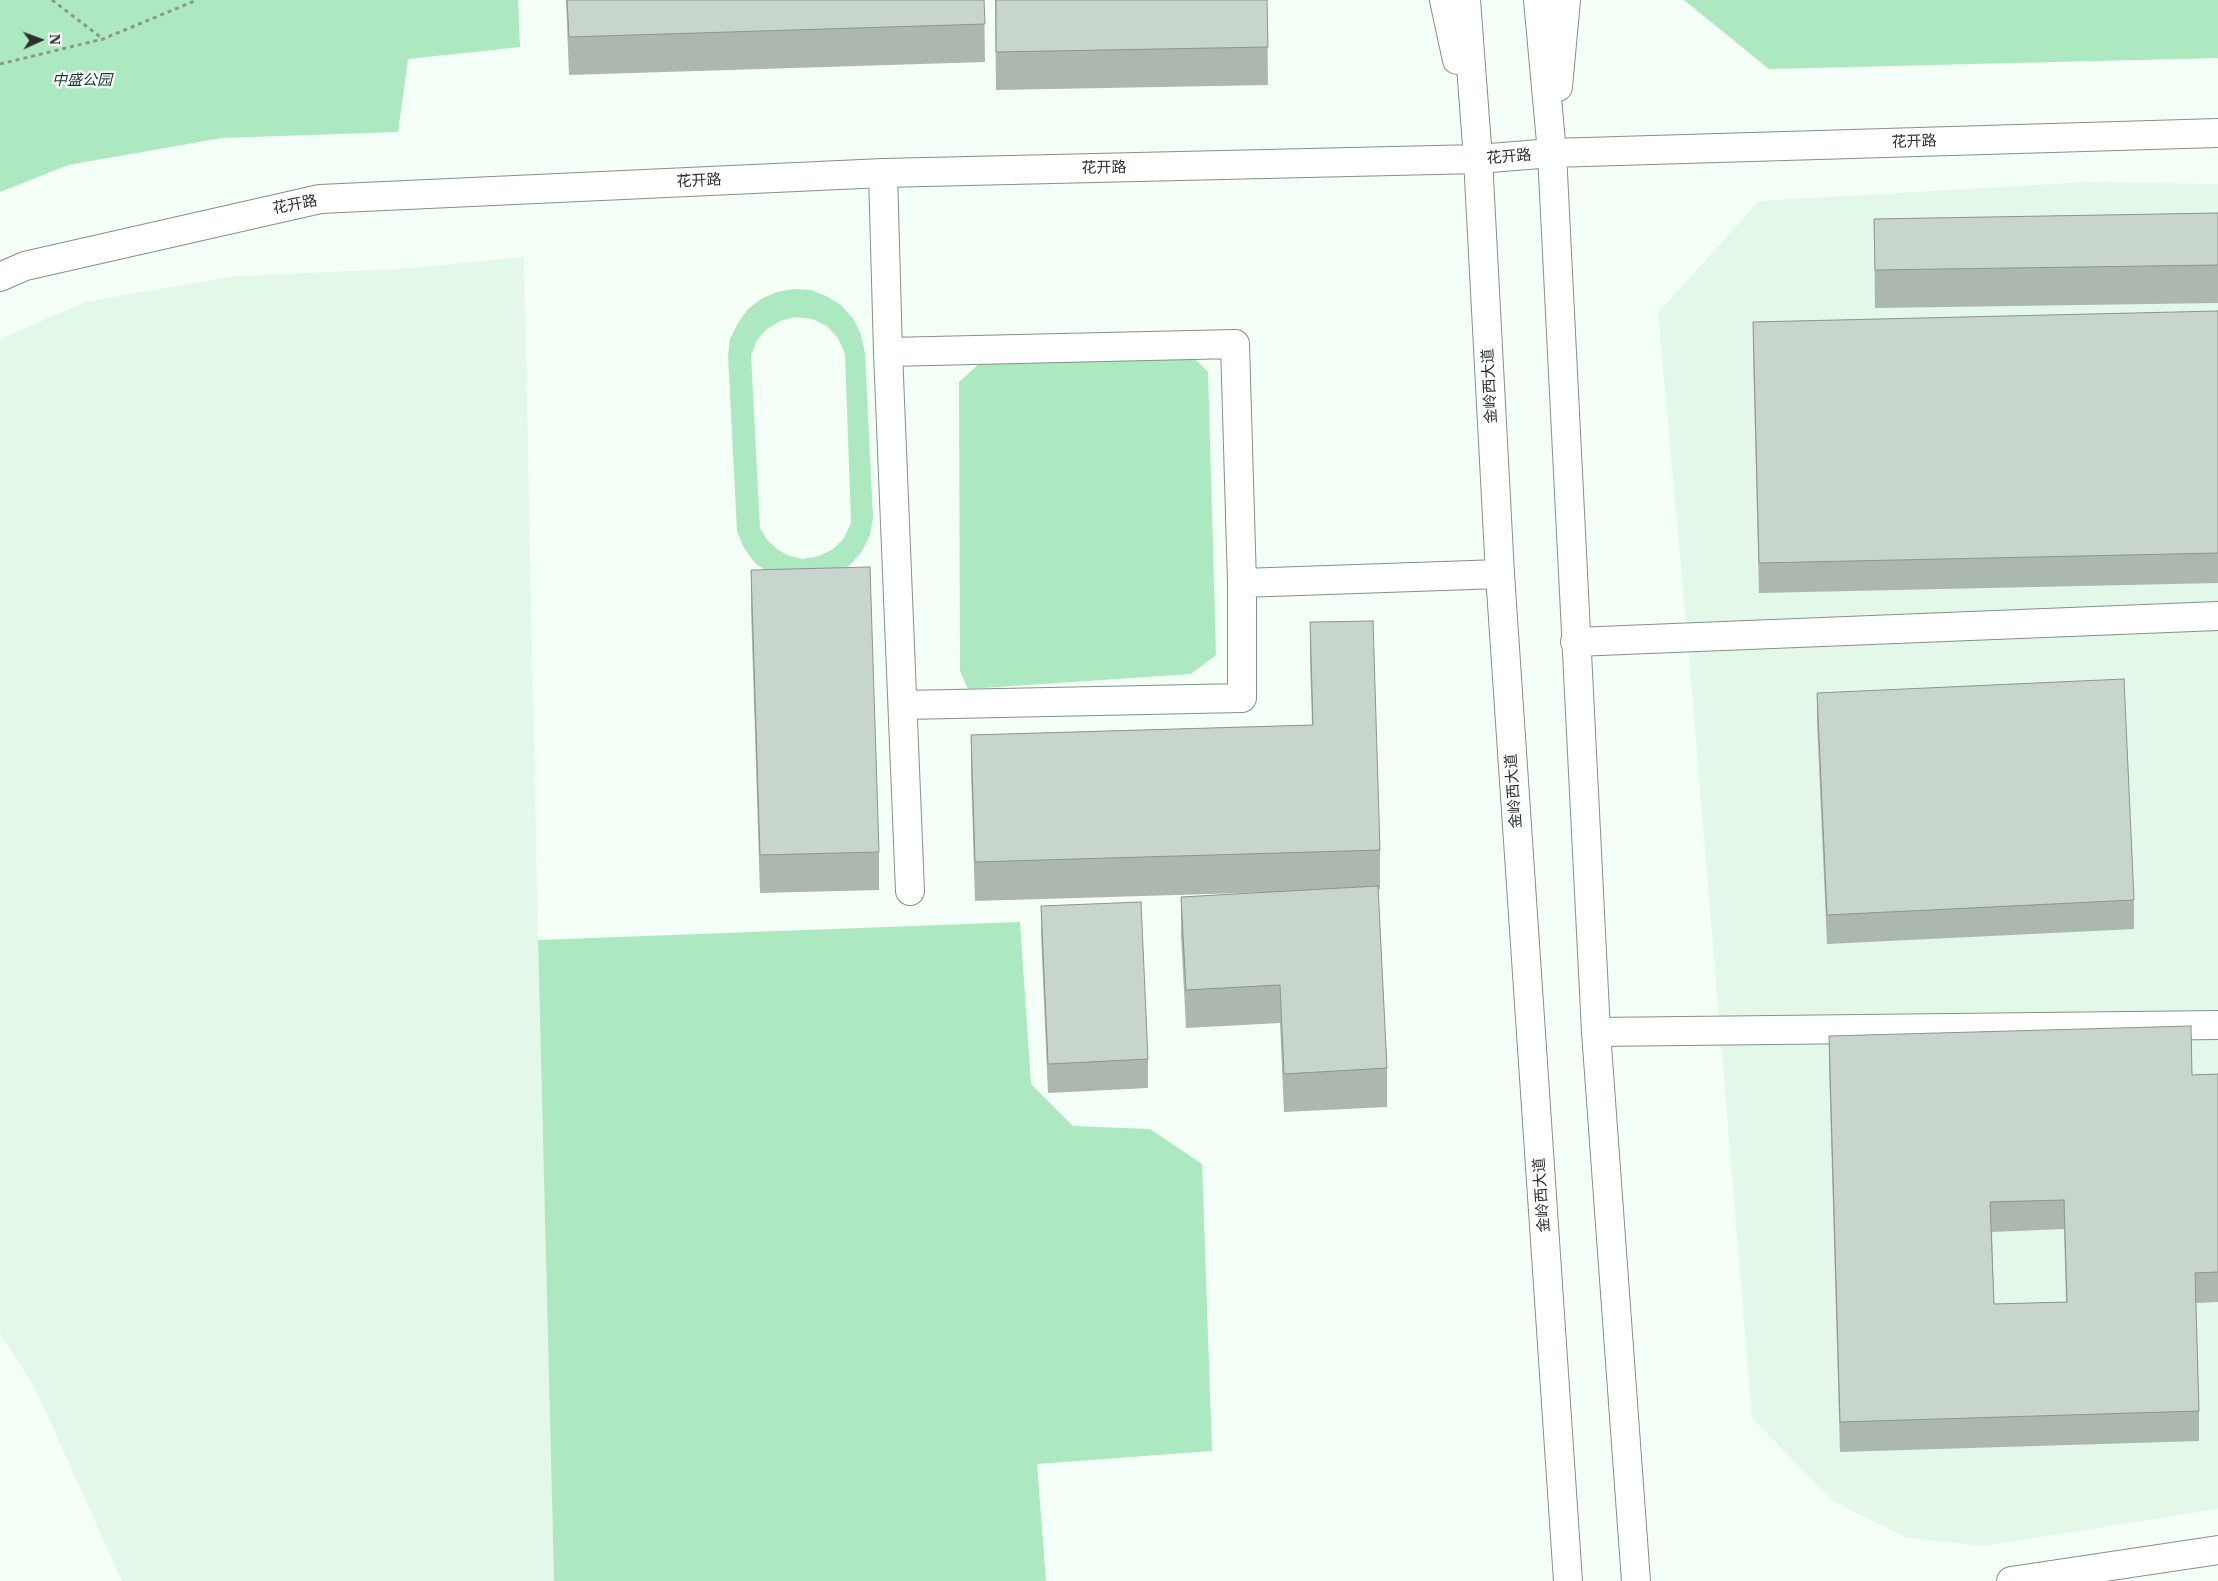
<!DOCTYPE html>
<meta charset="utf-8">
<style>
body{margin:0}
#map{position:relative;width:2218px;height:1581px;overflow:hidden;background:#f4fff7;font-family:"IBM Plex Serif",serif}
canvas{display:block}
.north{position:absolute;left:15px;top:15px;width:50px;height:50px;-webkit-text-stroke:4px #fff;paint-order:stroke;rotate:88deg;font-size:14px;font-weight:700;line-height:20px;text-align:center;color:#2c312d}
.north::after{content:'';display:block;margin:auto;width:18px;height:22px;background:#2c312d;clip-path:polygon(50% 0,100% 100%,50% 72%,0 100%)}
</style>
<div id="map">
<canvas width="2218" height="1581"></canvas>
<div class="north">N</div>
</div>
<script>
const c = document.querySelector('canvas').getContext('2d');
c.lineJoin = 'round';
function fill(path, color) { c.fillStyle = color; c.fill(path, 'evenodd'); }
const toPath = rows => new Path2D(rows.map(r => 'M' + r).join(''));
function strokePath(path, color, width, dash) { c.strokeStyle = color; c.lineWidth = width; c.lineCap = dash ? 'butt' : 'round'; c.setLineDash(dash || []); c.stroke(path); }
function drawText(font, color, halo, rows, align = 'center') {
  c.font = font + ' "IBM Plex Serif","Noto Sans SC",serif'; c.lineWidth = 4.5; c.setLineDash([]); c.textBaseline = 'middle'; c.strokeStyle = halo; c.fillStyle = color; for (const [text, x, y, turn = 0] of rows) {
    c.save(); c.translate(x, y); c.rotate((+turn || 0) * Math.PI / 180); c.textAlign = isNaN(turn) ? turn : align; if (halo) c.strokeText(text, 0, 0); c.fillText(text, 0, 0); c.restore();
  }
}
fill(toPath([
 [2087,182,2218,184,2218,1509,1983,1546,1907,1538,1834,1502,1752,1418,1689,657,1658,313,1759,201],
 [524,257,538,940,554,1581,122,1581,36,1390,0,1333,0,339,85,302,235,276,399,269]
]), '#e3f8e9');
fill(toPath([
 [0,0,518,0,520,47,408,59,398,132,222,138,68,165,0,192],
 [1684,0,2218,0,2218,58,1769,69],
 [794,289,811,290,828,297,842,306,854,320,861,335,865,353,873,518,870,535,862,551,851,564,837,574,769,573,755,563,744,548,737,531,728,356,730,339,738,323,748,309,761,299,777,292],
 [794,317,812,319,827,326,838,338,845,354,851,523,844,538,833,549,819,556,803,559,789,556,777,549,767,540,760,528,751,355,757,340,767,329,780,321],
 [1193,357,1208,372,1216,655,1191,674,968,689,960,671,959,382,979,364],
 [1020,922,1031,1084,1073,1126,1150,1129,1202,1164,1212,1451,1037,1464,1046,1581,554,1581,538,940]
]), '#ade9c0');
const street = toPath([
 [883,173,888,352,910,891],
 [888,352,1235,344,1242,583,1242,698,904,705],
 [1242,583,1500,574],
 [1575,642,2218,616],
 [1596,1032,2218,1025]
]);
const secondary = toPath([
 [1444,0,1457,60],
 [1466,0,1478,159,1500,574,1568,1581],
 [1538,0,1552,153,1596,1032,1636,1581],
 [1558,87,1566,0],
 [0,277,25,266,320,199,883,173,1478,159,1552,153,2218,133],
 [2011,1581,2218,1550]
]);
strokePath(street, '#849188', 30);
strokePath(secondary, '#849188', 30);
strokePath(toPath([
 [52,0,103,39],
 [0,64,103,39,197,0]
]), '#8d958f', 3, [4, 4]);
strokePath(street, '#fff', 28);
strokePath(secondary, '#fff', 28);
fill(toPath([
 [566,0,984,0,985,62,569,75],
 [995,0,1267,0,1268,85,996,90],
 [2218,213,2218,303,1875,308,1874,219],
 [2218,311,2218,583,1759,593,1753,351,1753,322],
 [751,570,879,852,879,890,760,893,751,609],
 [1310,622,1380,850,1380,889,1378,889,1387,1068,1387,1107,1284,1112,1280,1023,1186,1028,1181,935,1181,897,1277,892,975,901,971,773,971,735,1312,725,1310,661],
 [1817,693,2134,900,2134,929,1827,944,1817,722],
 [1041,906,1148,1059,1148,1088,1048,1093,1041,935],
 [1829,1036,2192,1075,2218,1074,2218,1302,2196,1303,2199,1411,2199,1441,1840,1452,1829,1066],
 [2064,1229,2066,1302,1994,1304,1992,1232]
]), '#acb7af');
const building = toPath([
 [567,0,984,0,985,24,569,37,567,0],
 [996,0,1267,0,1268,47,996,52,996,0],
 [2218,213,2218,265,1875,270,1874,219,2218,213],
 [2218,311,2218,553,1759,563,1753,322,2218,311],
 [870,567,879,852,760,855,751,570,870,567],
 [1373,621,1380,850,975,862,971,735,1313,725,1310,622,1373,621],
 [2124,679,2134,900,1827,915,1817,693,2124,679],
 [1378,886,1387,1068,1284,1074,1280,985,1186,990,1181,897,1378,886],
 [1141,902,1148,1059,1048,1064,1041,906,1141,902],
 [2191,1026,2192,1075,2218,1074,2218,1272,2195,1273,2199,1411,1840,1422,1829,1036,2191,1026],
 [2064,1200,2067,1302,1994,1304,1990,1202,2064,1200]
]);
fill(building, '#c8d5cc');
strokePath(building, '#8c958f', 1);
drawText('italic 15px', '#143c25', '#fff', [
 ["中盛公园",82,81]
]);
drawText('15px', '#2c312d', '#fff', [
 ["花开路",1914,142,-2],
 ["花开路",1509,157,-5],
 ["花开路",1104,168,-1],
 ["花开路",699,181,-3],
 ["花开路",295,205,-11],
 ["金岭西大道",1490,386,-93],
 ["金岭西大道",1514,791,-94],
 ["金岭西大道",1542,1195,-94]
]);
</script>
